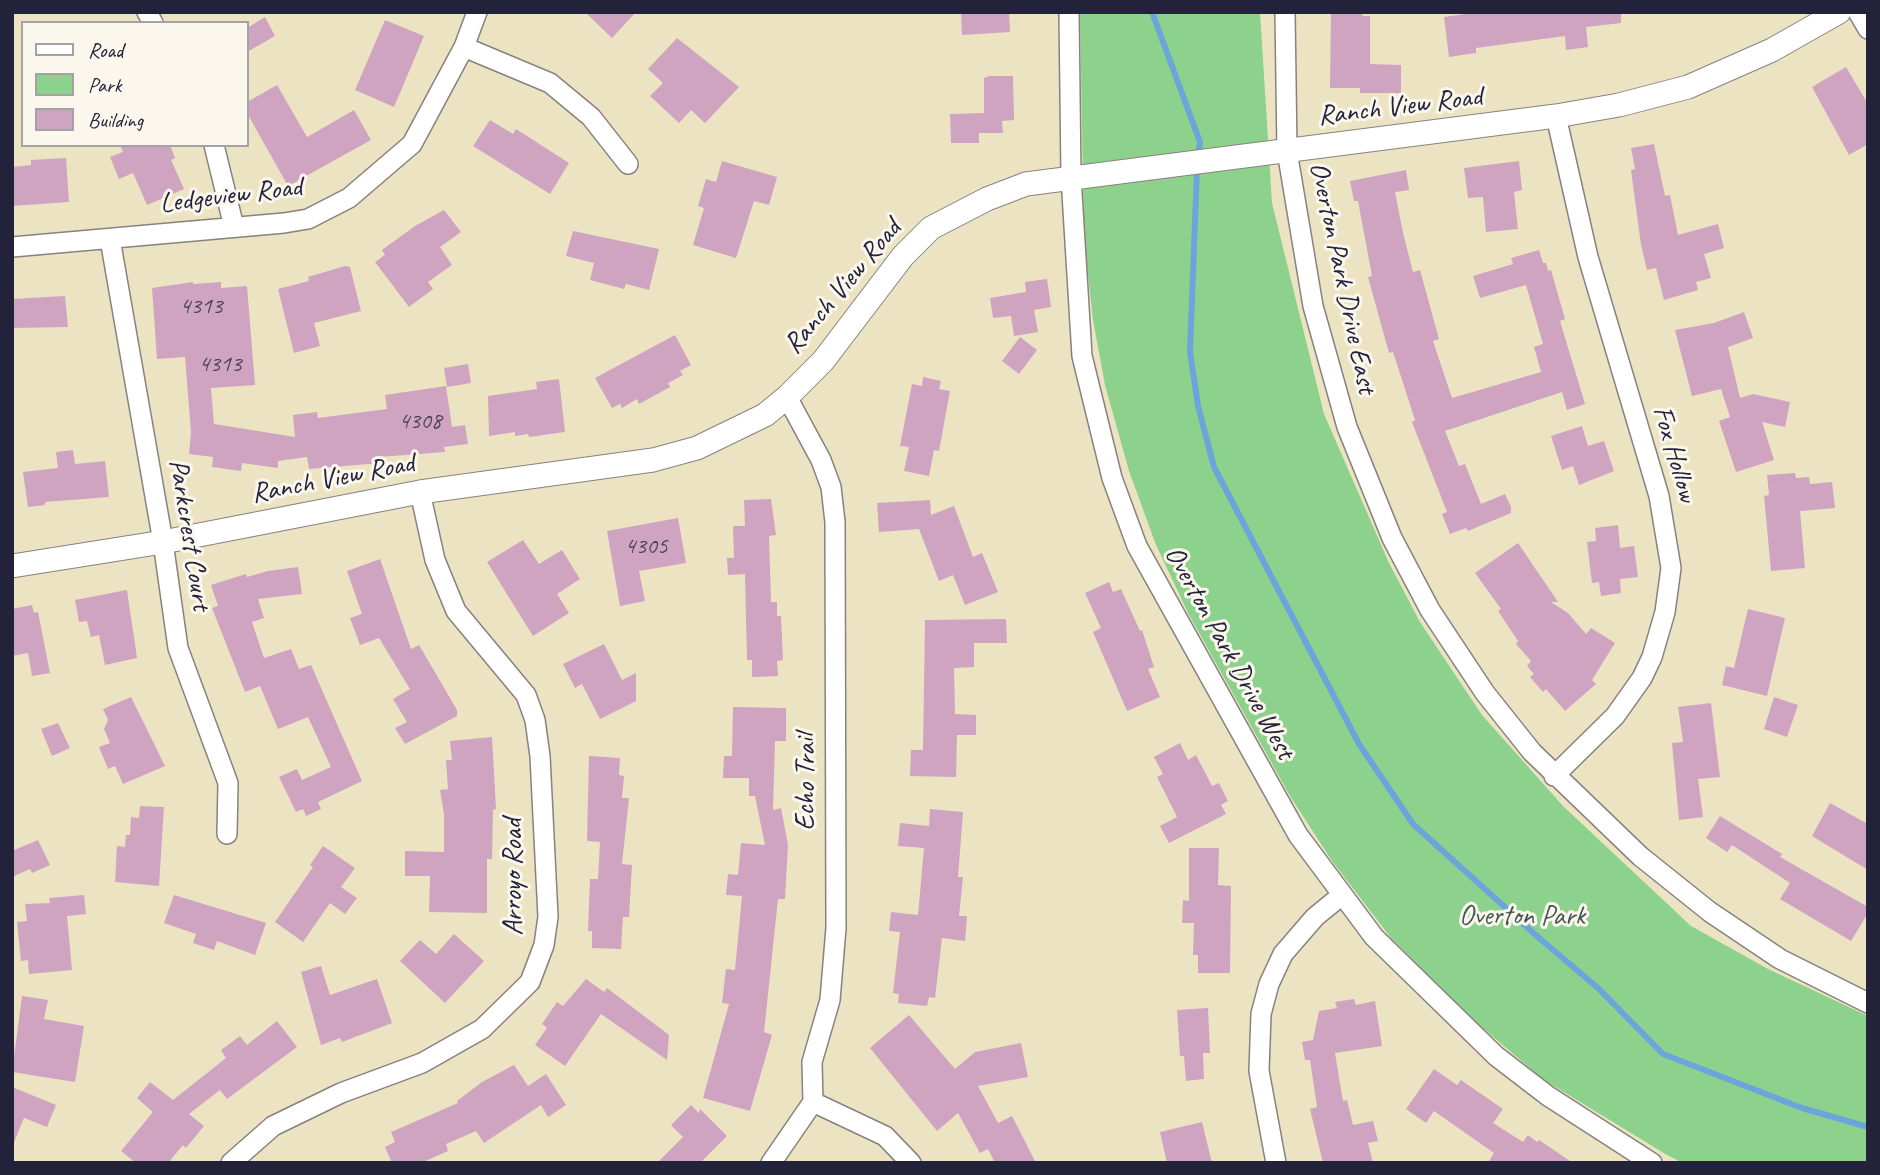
<!DOCTYPE html>
<style>
body{margin:0}
#map{position:relative;width:1880px;height:1175px;overflow:hidden;background:#ece3c3;font-family:Caveat,sans-serif}
canvas{display:block}
.frame{position:absolute;inset:0;border:14px solid #22223b;pointer-events:none}
.legend{position:absolute;left:21px;top:21px;width:228px;height:126px;box-sizing:border-box;background:#fbf7ec;border:2px solid #a4a2a5;margin:0;padding:9px 12px;list-style:none;font-size:21px;color:#22223b}
.legend li{display:flex;align-items:center;gap:14px;height:35px}
.legend b{width:35px;border:2px solid #a4a2a5}
</style>
<div id="map">
<canvas width="1880" height="1175"></canvas>
<div class="frame"></div>
<ul class="legend">
<li><b style="height:9px;background:#fff"></b>Road</li>
<li><b style="height:19px;background:#8dd28c"></b>Park</li>
<li><b style="height:19px;background:#cfa4c1"></b>Building</li>
</ul>
</div>
<script>
const c = document.querySelector('canvas').getContext('2d');
c.lineJoin = 'round';
function fill(path, color) { c.fillStyle = color; c.fill(path, 'evenodd'); }
const toPath = rows => new Path2D(rows.map(r => 'M' + r).join(''));
function strokePath(path, color, width, dash) { c.strokeStyle = color; c.lineWidth = width; c.lineCap = dash ? 'butt' : 'round'; c.setLineDash(dash || []); c.stroke(path); }
function drawText(font, color, halo, rows, align = 'center') {
  c.font = font + ' Caveat,sans-serif'; c.lineWidth = 6; c.setLineDash([]); c.textBaseline = 'middle'; c.strokeStyle = halo; c.fillStyle = color; for (const [text, x, y, turn = 0] of rows) {
    c.save(); c.translate(x, y); c.rotate((+turn || 0) * Math.PI / 180); c.textAlign = isNaN(turn) ? turn : align; if (halo) c.strokeText(text, 0, 0); c.fillText(text, 0, 0); c.restore();
  }
}
fill(toPath([
 [1080,12,1260,12,1272,203,1324,414,1389,563,1420,622,1482,715,1563,806,1691,926,1768,969,1868,1016,1868,1163,1683,1163,1667,1155,1544,1080,1472,1019,1391,938,1332,861,1290,796,1188,613,1156,545,1129,471,1105,385,1093,320,1084,238]
]), '#8dd28c');
strokePath(toPath([
 [1152,12,1200,142,1198,157],
 [1197,168,1190,352,1198,406,1214,467,1359,744,1413,824,1539,938,1598,988,1663,1054,1802,1108,1868,1127]
]), '#6ca5db', 6);
fill(toPath([
 [585,12,636,12,612,38],
 [961,12,1009,12,1010,32,962,35],
 [1331,12,1363,12,1362,16,1370,16,1370,64,1401,65,1401,93,1360,93,1360,88,1330,88],
 [1479,12,1621,12,1621,23,1586,27,1588,47,1566,50,1565,36,1476,48,1476,53,1449,57,1444,17],
 [265,17,275,36,247,52,247,28],
 [385,20,424,36,394,107,355,90],
 [677,38,739,87,705,123,691,110,679,123,650,96,663,83,648,69],
 [1846,67,1868,104,1868,144,1849,155,1812,87],
 [989,76,1013,76,1014,120,1002,121,1003,133,979,133,979,143,951,143,950,114,984,113,984,78],
 [277,85,307,137,354,110,371,140,288,186,247,113,247,102],
 [490,120,513,134,516,129,569,163,550,194,473,146],
 [1654,144,1665,196,1670,195,1678,235,1718,224,1724,248,1704,254,1711,278,1696,282,1698,290,1664,300,1656,268,1647,270,1641,245,1631,170,1635,169,1631,148],
 [120,145,170,145,175,158,171,160,184,189,147,205,133,173,119,179,110,157,123,152],
 [66,158,69,202,12,206,13,167,31,165,31,160],
 [722,161,777,177,769,205,754,201,736,258,693,245,704,208,698,206,706,179,716,182],
 [1519,161,1522,190,1514,192,1518,229,1486,232,1483,197,1468,198,1464,168],
 [1406,170,1409,190,1395,192,1403,233,1413,272,1420,270,1439,339,1433,341,1452,398,1541,372,1534,347,1543,344,1526,285,1480,298,1473,276,1513,264,1511,258,1539,250,1543,263,1546,263,1548,271,1551,270,1565,319,1560,321,1585,404,1567,410,1562,392,1445,431,1459,466,1465,464,1481,504,1505,494,1511,507,1511,513,1468,531,1466,528,1450,534,1442,514,1447,512,1412,422,1415,420,1393,352,1389,353,1368,277,1372,276,1358,201,1354,201,1350,181],
 [444,210,461,232,440,247,452,265,428,282,433,289,409,307,375,262,385,255,382,250,415,226],
 [573,231,659,249,649,290,626,284,624,289,590,280,594,263,566,256],
 [345,266,350,267,361,311,314,323,320,346,294,353,278,289,309,281,308,277],
 [1047,279,1051,307,1034,310,1038,332,1014,336,1011,316,993,318,990,298,1026,292,1025,282],
 [193,282,193,284,221,282,221,288,247,286,255,385,211,388,214,424,295,437,293,415,317,412,318,418,387,409,385,395,446,386,452,427,465,425,468,444,444,447,445,452,379,457,380,463,309,469,307,457,278,461,278,468,242,463,241,471,212,467,213,457,189,454,191,432,185,357,157,359,152,288],
 [65,296,68,327,12,328,12,299],
 [1744,312,1753,338,1728,347,1740,398,1753,394,1790,402,1785,427,1762,422,1774,460,1736,472,1719,421,1730,417,1721,389,1692,396,1675,330,1714,323],
 [675,335,691,365,680,371,683,375,668,383,670,387,639,404,637,399,622,408,620,404,612,408,595,378],
 [1020,337,1037,350,1019,374,1002,361],
 [468,364,471,383,447,387,444,368],
 [923,377,941,381,939,389,950,391,939,451,934,450,929,476,904,471,909,447,900,446,912,384,922,386],
 [559,379,565,432,529,437,528,434,515,436,515,432,489,436,488,396,537,389,536,382],
 [1582,426,1588,446,1604,441,1614,471,1579,485,1573,466,1562,470,1551,436],
 [73,450,75,464,105,461,109,497,45,502,45,505,28,507,23,472,58,468,56,452],
 [1795,473,1796,478,1809,477,1810,484,1832,482,1835,508,1800,511,1805,568,1771,571,1764,496,1769,495,1767,475],
 [771,499,776,535,769,536,771,602,777,602,777,616,781,616,783,660,777,661,778,676,752,677,752,660,747,660,745,574,728,575,727,558,734,558,733,526,745,526,744,500],
 [930,500,931,515,954,506,973,557,982,553,998,592,965,605,953,575,939,581,919,529,879,532,877,503],
 [678,518,686,563,639,571,645,601,620,606,607,531],
 [1618,525,1620,548,1634,546,1638,577,1620,579,1621,593,1601,596,1599,582,1592,583,1587,542,1596,541,1595,528],
 [523,540,539,564,562,550,580,579,557,594,569,613,533,636,487,562],
 [1518,543,1558,602,1551,602,1568,613,1586,634,1591,628,1615,643,1592,680,1596,684,1565,711,1546,689,1543,692,1530,677,1534,674,1527,666,1531,661,1516,644,1518,641,1498,611,1501,609,1475,573],
 [380,559,411,649,419,645,457,710,457,716,405,744,395,728,407,722,393,699,410,689,379,638,360,645,350,618,362,614,347,571],
 [298,567,302,594,258,599,264,618,252,622,264,658,291,649,299,669,311,665,362,781,318,802,321,809,306,816,303,809,296,812,279,777,297,769,302,780,331,767,308,717,278,729,260,686,245,692,212,608,218,606,211,585,246,574,247,577,268,571],
 [1109,582,1113,592,1121,589,1140,631,1142,630,1154,667,1148,669,1160,697,1127,711,1093,632,1101,628,1085,593],
 [127,590,137,658,105,665,99,635,91,637,87,621,79,622,75,600],
 [32,605,34,613,38,612,50,673,32,676,28,653,12,656,12,609],
 [1748,609,1785,618,1767,696,1722,685,1726,666,1734,668],
 [1006,619,1007,643,974,643,974,667,954,668,955,714,976,715,976,735,957,735,956,777,910,776,911,750,923,750,925,620],
 [604,644,622,680,636,673,636,701,600,719,582,684,575,688,563,664],
 [131,697,165,766,123,784,115,766,108,769,99,747,110,743,104,729,108,720,103,709],
 [1774,697,1798,705,1787,737,1764,729],
 [1711,703,1720,777,1698,779,1703,817,1679,820,1672,743,1683,742,1678,707],
 [733,707,786,708,786,741,775,741,773,810,781,808,788,845,785,899,778,899,764,1032,772,1035,750,1111,703,1098,729,1004,722,1003,726,969,735,970,742,896,726,895,728,874,738,875,741,843,765,845,755,796,749,796,749,778,723,778,724,756,732,756],
 [58,723,70,748,52,756,41,729],
 [492,737,496,809,493,810,492,859,487,859,487,913,429,912,430,876,405,876,405,851,444,852,444,814,440,790,448,789,446,760,452,760,450,741],
 [1180,743,1188,760,1196,755,1212,786,1219,783,1228,801,1221,805,1226,814,1169,843,1160,826,1177,817,1157,777,1163,774,1154,757],
 [589,756,620,758,619,775,624,776,622,798,629,798,622,864,632,865,629,917,623,917,621,949,592,948,592,931,588,931,590,879,598,879,600,842,587,841],
 [1830,803,1868,824,1868,870,1812,836],
 [140,806,164,807,159,886,115,882,117,846,125,847,126,835,130,835,131,817,139,818],
 [930,809,963,812,958,877,963,877,959,916,967,916,965,941,942,938,935,998,929,997,927,1006,898,1003,899,994,893,993,900,932,889,931,891,912,918,915,924,848,898,846,900,823,929,826],
 [1720,816,1782,854,1780,857,1868,907,1868,913,1851,941,1780,899,1790,883,1732,845,1727,852,1706,838],
 [38,840,50,865,32,873,30,869,12,877,12,851],
 [323,846,355,868,341,887,357,898,345,914,330,903,303,942,275,922,313,867,310,865],
 [1189,848,1219,848,1218,885,1231,886,1230,973,1198,973,1198,955,1193,955,1194,923,1182,923,1183,900,1189,901],
 [84,895,86,914,67,916,72,970,29,974,28,960,21,961,17,922,27,921,25,904,50,903,49,898],
 [174,895,266,923,255,955,217,941,214,950,193,943,196,934,164,923],
 [454,934,484,961,445,1003,400,961,420,940,436,954],
 [321,966,330,995,377,979,392,1023,342,1042,340,1038,321,1045,301,972],
 [586,979,604,992,607,988,669,1035,667,1060,601,1014,565,1066,535,1045,547,1028,542,1024,557,1002,563,1006],
 [22,996,48,1000,44,1019,84,1026,75,1082,12,1072],
 [1354,999,1356,1005,1375,1001,1382,1046,1335,1053,1343,1101,1347,1100,1353,1125,1373,1121,1378,1141,1368,1143,1373,1163,1323,1163,1310,1109,1317,1107,1310,1060,1305,1060,1302,1042,1313,1040,1319,1011,1337,1008,1335,1002],
 [1208,1008,1210,1053,1203,1053,1204,1079,1186,1081,1184,1056,1180,1056,1177,1010],
 [909,1015,955,1069,975,1052,1021,1043,1028,1077,978,1086,998,1123,1012,1116,1036,1163,995,1163,988,1149,980,1153,958,1113,937,1131,870,1048],
 [277,1021,297,1047,227,1099,220,1090,189,1114,204,1126,186,1148,183,1145,168,1163,136,1163,121,1151,153,1112,137,1098,150,1082,173,1100,226,1058,221,1050,240,1036,247,1045],
 [514,1065,528,1086,546,1074,566,1105,548,1117,541,1105,484,1143,476,1131,446,1144,448,1151,421,1163,392,1163,385,1147,395,1142,391,1132,458,1103,457,1101,482,1082],
 [1434,1069,1457,1085,1461,1080,1503,1109,1493,1123,1523,1142,1528,1135,1537,1142,1539,1140,1573,1163,1488,1163,1494,1153,1434,1111,1426,1123,1406,1109],
 [12,1087,56,1105,47,1127,24,1118,13,1145],
 [691,1105,699,1113,700,1109,727,1136,700,1163,657,1163,683,1137,671,1125],
 [1202,1122,1212,1163,1167,1163,1160,1132]
]), '#cfa4c1');
const minor = toPath([
 [147,12,153,23],
 [1069,12,1071,177,1082,356,1112,478,1137,546,1298,835,1374,937,1496,1056,1548,1096,1652,1163],
 [1285,12,1287,151,1313,306,1347,427,1392,538,1430,610,1485,693,1532,752,1640,856,1710,912,1780,959,1868,1003],
 [1858,12,1868,29],
 [464,47,550,83,591,117,628,164],
 [214,145,234,227],
 [110,239,163,542,178,648,228,783,227,834],
 [12,247,284,223,308,219,349,198,412,144,464,47,477,12],
 [1554,776,1615,716,1642,678,1652,657,1665,612,1671,568,1659,496,1588,257,1556,116],
 [813,1102,885,1136,911,1163],
 [231,1163,273,1126,341,1093,422,1063,482,1029,530,982,544,945,548,917,540,756,535,720,526,695,456,611,435,560,420,492],
 [771,1163,813,1102,812,1062,830,1000,836,928,835,522,831,487,821,460,787,397],
 [1276,1163,1259,1071,1261,1014,1269,984,1283,954,1315,917,1342,895]
]);
const tertiary = toPath([
 [12,566,163,542,420,492,653,460,697,448,765,415,787,397,823,361,903,256,931,228,987,199,1026,184,1556,116,1619,105,1688,87,1772,50,1839,12]
]);
strokePath(minor, '#87827f', 22);
strokePath(tertiary, '#87827f', 25);
strokePath(minor, '#fff', 19);
strokePath(tertiary, '#fff', 23);
drawText('24px', '#4d425c', null, [
 ["4313",201,307],
 ["4313",220,365],
 ["4308",420,422],
 ["4305",646,547]
]);
drawText('28px', '#22223b', '#fbf7ec', [
 ["Ranch View Road",1400,107,-7],
 ["Ledgeview Road",231,196,-7],
 ["Overton Park Drive East",1342,278,78],
 ["Ranch View Road",843,287,-50],
 ["Fox Hollow",1674,454,74],
 ["Ranch View Road",333,479,-11],
 ["Parkcrest Court",189,535,81],
 ["Overton Park Drive West",1229,653,61],
 ["Echo Trail",807,782,-90],
 ["Arroyo Road",514,877,-90]
]);
drawText('28px', '#425753', '#fbf7ec', [
 ["Overton Park",1522,917]
]);
</script>
